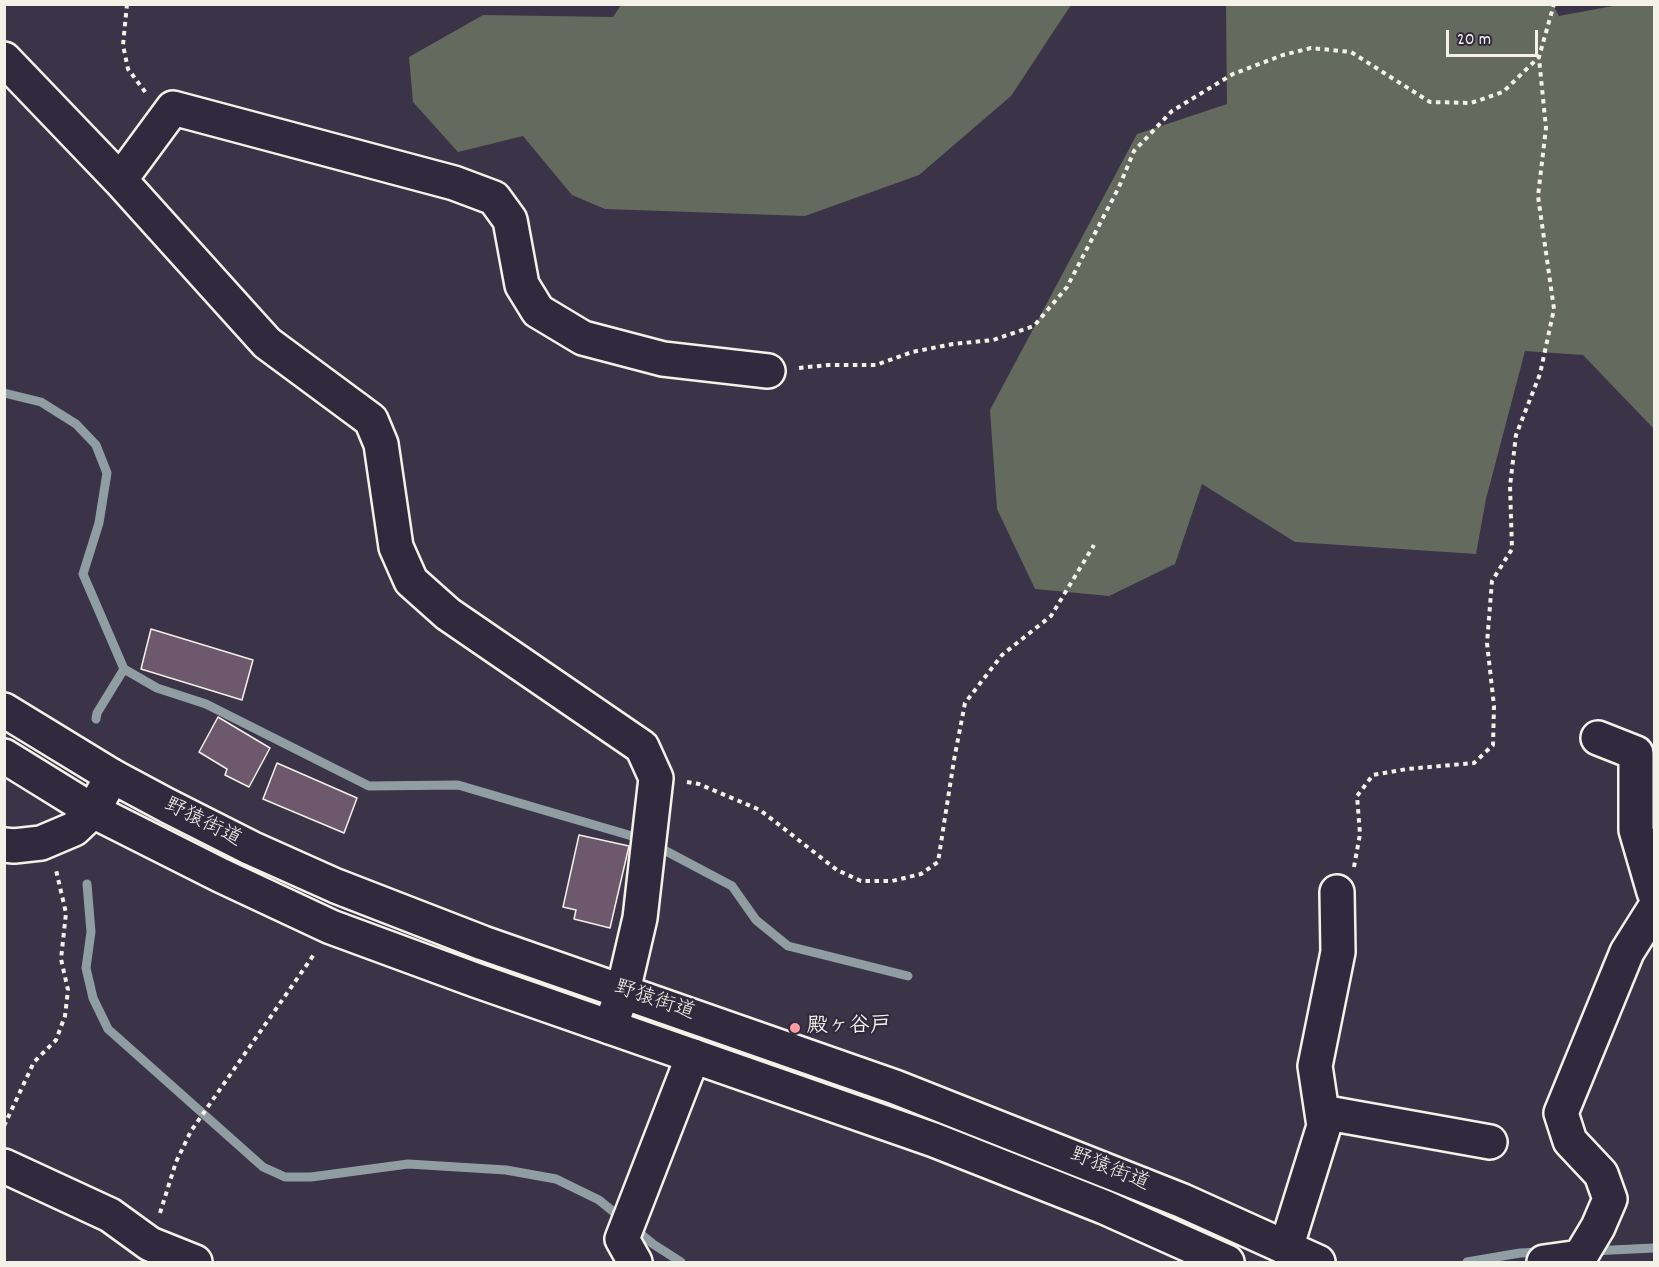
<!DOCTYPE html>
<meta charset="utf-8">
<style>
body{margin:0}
#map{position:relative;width:1659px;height:1267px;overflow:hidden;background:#3b3347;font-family:Dekko,sans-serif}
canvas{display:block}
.frame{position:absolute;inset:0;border:6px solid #f4f1e8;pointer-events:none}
.scale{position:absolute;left:1446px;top:30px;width:92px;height:27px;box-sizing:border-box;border:3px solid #f4f1e8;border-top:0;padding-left:8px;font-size:18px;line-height:21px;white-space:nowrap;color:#f4f1e8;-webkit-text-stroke:4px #2f2a3d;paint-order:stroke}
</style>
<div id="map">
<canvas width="1659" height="1267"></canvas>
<div class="frame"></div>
<div class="scale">20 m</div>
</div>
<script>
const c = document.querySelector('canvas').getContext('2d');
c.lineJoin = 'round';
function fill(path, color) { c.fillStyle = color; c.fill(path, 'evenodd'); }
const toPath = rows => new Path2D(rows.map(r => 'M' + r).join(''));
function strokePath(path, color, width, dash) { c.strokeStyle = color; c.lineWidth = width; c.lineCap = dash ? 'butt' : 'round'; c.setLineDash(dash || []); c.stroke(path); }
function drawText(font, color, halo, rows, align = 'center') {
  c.font = font + ' Dekko,"Klee One",sans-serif'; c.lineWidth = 4.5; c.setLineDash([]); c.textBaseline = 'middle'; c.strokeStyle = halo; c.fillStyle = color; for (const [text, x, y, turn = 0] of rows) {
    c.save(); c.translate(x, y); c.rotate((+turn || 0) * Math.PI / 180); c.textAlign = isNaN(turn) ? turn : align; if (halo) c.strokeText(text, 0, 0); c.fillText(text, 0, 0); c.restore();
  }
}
fill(toPath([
 [621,5,621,4,1071,5,1011,96,919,175,805,216,605,209,572,195,523,136,458,152,413,102,409,57,483,15,613,17],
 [1553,5,1559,16,1618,5,1654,5,1654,429,1583,355,1525,351,1486,499,1476,554,1295,542,1202,484,1175,564,1109,596,1035,589,997,509,990,410,1137,134,1227,104,1226,5]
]), '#646a5d');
strokePath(toPath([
 [4,393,41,402,76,424,96,445,107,473,99,523,83,574,124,669,97,713,96,719],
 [124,669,157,688,206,704,369,786,458,785,632,836],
 [664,850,732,886,756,920,788,946,908,976],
 [87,884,91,932,86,968,93,998,108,1029,263,1167,285,1177,311,1177,408,1164,506,1170,556,1179,599,1200,653,1244,681,1262],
 [1591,1251,1654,1248],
 [1467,1262,1520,1253,1541,1252]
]), '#909ea3', 9);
const building = toPath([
 [151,629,253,660,242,700,141,669,151,629],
 [218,717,270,748,249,787,225,775,227,769,199,752,218,717],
 [277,763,357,798,344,833,263,799,277,763],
 [579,835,629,846,610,928,574,919,576,910,563,907,579,835]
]);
fill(building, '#6d586e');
strokePath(building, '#f4f1e8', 1.5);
const minor = toPath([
 [4,59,120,180,267,343,371,420,381,444,396,547,411,581,448,614,642,747,656,778,640,918,623,991,610,1027],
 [120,180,173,108,454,183,494,198,510,220,522,285,538,311,583,338,663,359,768,371],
 [1598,738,1636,753,1636,830,1654,892],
 [4,845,14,846,41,843,74,829,93,811,112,776],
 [1322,1112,1490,1142],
 [4,1166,110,1215,150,1244,195,1262],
 [1286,1248,1324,1126,1315,1066,1338,952,1337,892],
 [635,1262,622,1239,693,1056],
 [1544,1262,1580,1257,1598,1227,1610,1199,1601,1174,1570,1141,1561,1113,1627,952,1654,909]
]);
const major = toPath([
 [4,710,112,776,168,806,251,848,336,886,483,943,895,1087,1183,1201,1318,1262],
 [4,756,93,811,220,875,331,927,475,980,934,1140,1104,1207,1227,1262]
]);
strokePath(minor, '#f4f1e8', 38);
strokePath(major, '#f4f1e8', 38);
strokePath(toPath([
 [127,4,123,45,128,69,146,93],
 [799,368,828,365,876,365,912,352,953,344,993,340,1034,326,1067,287,1119,187,1134,151,1172,111,1233,74,1283,55,1311,48,1351,52,1430,102,1471,103,1503,92,1539,57,1554,4],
 [687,782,699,784,760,810,837,870,861,881,892,881,921,874,938,862,954,760,965,703,1002,655,1051,616,1094,545],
 [1354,867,1360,834,1357,796,1373,775,1407,769,1474,763,1493,745,1494,706,1487,643,1492,581,1512,549,1510,486,1516,435,1540,374,1554,309,1538,196,1546,128,1539,58],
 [4,1126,34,1062,56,1040,65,1016,68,990,61,959,66,913,56,870],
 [160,1213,176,1162,191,1131,315,953]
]), '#f4f1e8', 4, [4.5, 4.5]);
strokePath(minor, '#2f2a3d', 33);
strokePath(major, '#2f2a3d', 33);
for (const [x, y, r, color] of [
 [795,1028,6,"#ff9aa2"]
]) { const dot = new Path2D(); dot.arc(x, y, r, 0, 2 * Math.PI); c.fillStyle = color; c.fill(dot); strokePath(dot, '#2f2a3d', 2); }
drawText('21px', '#f4f1e8', '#2f2a3d', [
 ["野猿街道",202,824,27],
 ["野猿街道",654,1002,19],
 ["野猿街道",1109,1171,22]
]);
drawText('bold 21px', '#f4f1e8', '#2f2a3d', [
 ["殿ヶ谷戸",807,1028]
], 'left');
</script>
